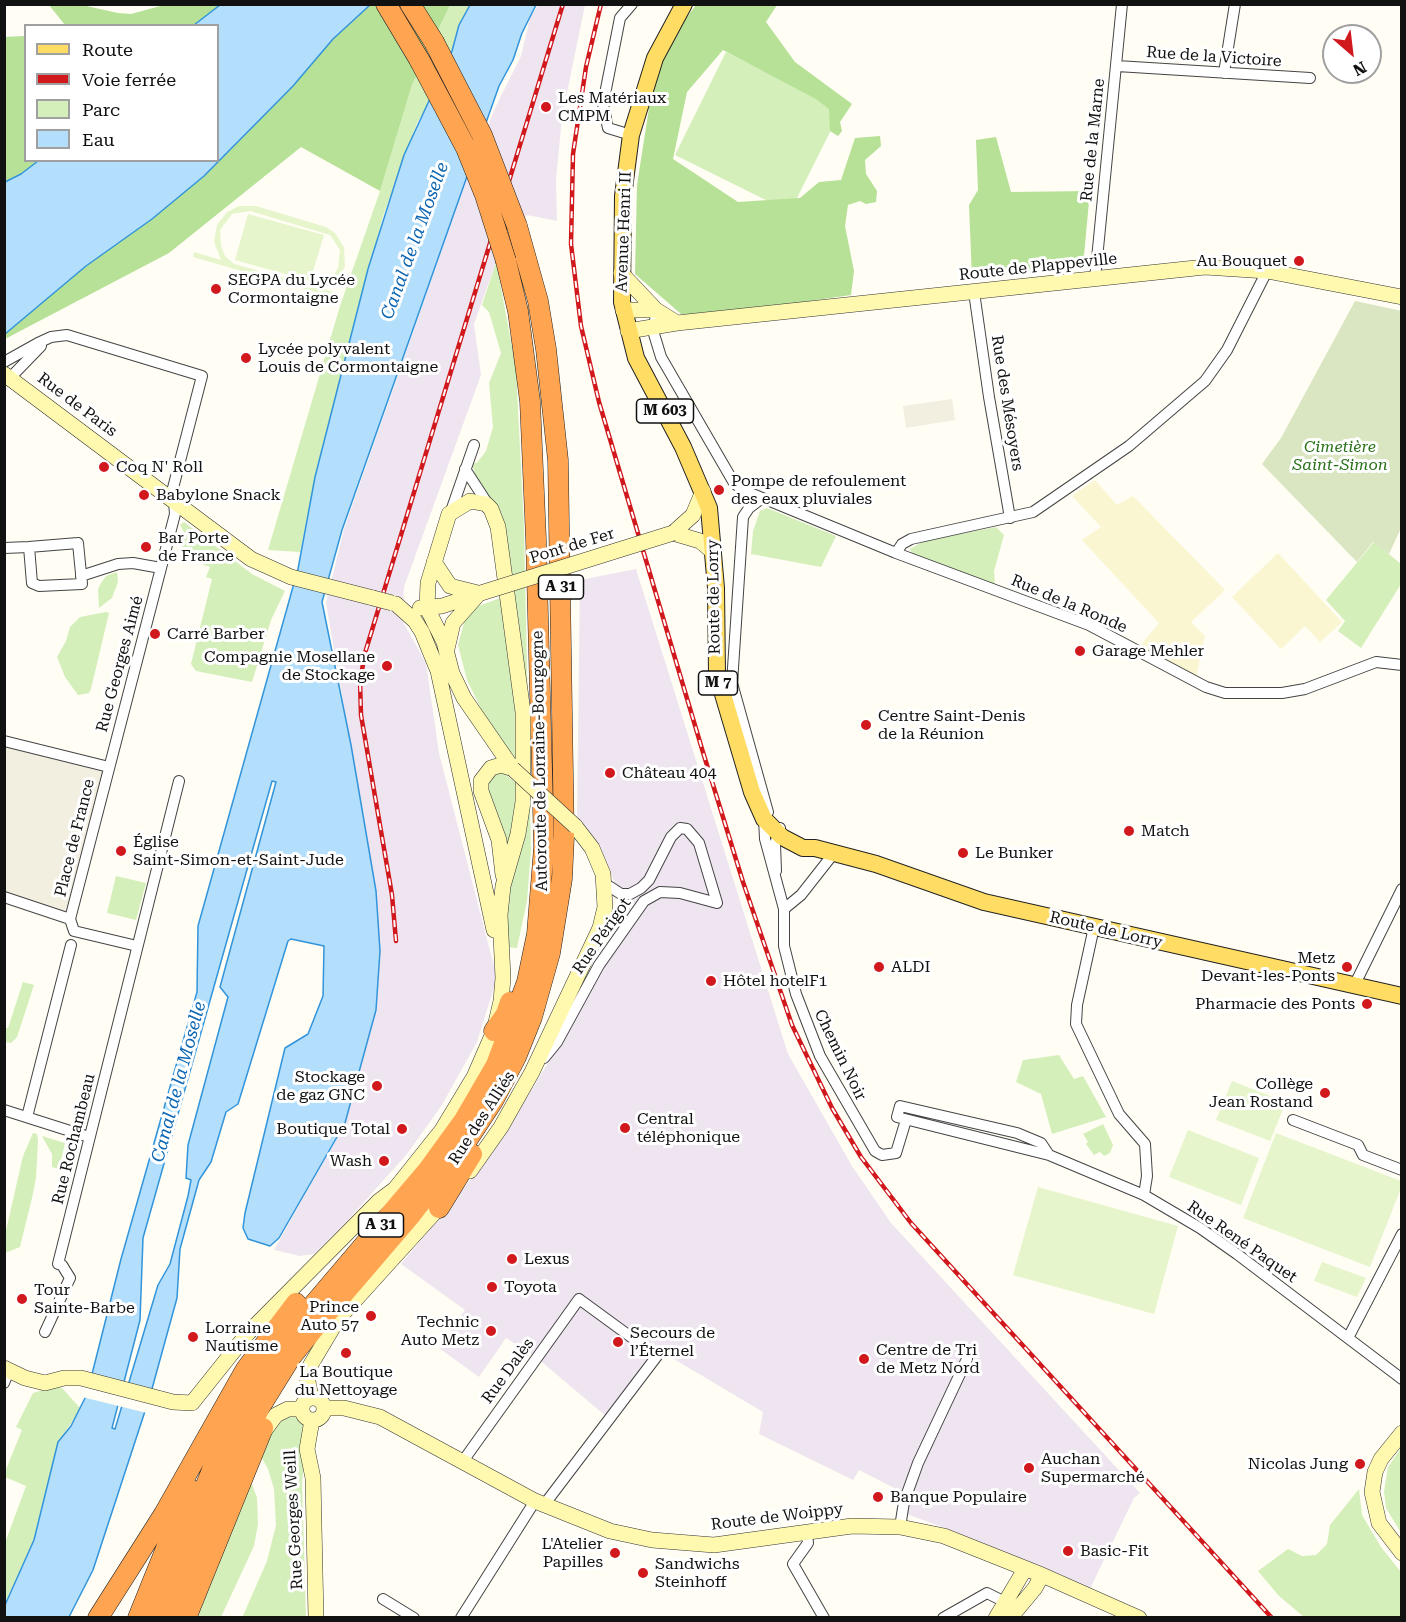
<!DOCTYPE html>
<meta charset="utf-8">
<style>
body{margin:0}
#map{position:relative;width:1406px;height:1622px;overflow:hidden;background:#fffdf4;font-family:"Roboto Serif",serif}
canvas{display:block}
.frame{position:absolute;inset:0;border:6px solid #111;pointer-events:none}
.legend{position:absolute;left:24px;top:24px;width:195px;height:138px;box-sizing:border-box;background:#fff;border:2px solid #a0a0a0;margin:0;padding:8px 10px;list-style:none;font-size:18px;color:#111}
.legend li{display:flex;align-items:center;gap:12px;height:30px}
.legend b{width:30px;border:2px solid #a0a0a0}
.north{position:absolute;left:1322px;top:24px;width:60px;height:60px;box-sizing:border-box;background:#fff;border:2px solid #a0a0a0;border-radius:50%;rotate:152deg;font-size:16px;font-weight:700;line-height:24px;text-align:center;color:#111}
.north::after{content:'';display:block;margin:auto;width:21px;height:27px;background:#d1181d;clip-path:polygon(50% 0,100% 100%,50% 72%,0 100%)}
</style>
<div id="map">
<canvas width="1406" height="1622"></canvas>
<div class="frame"></div>
<ul class="legend">
<li><b style="height:8px;background:#ffdd64"></b>Route</li>
<li><b style="height:8px;background:#d1181d"></b>Voie ferrée</li>
<li><b style="height:16px;background:#d4efb9"></b>Parc</li>
<li><b style="height:16px;background:#b3dffc"></b>Eau</li>
</ul>
<div class="north">N</div>
</div>
<script>
const c = document.querySelector('canvas').getContext('2d');
c.lineJoin = 'round';
function fill(path, color) { c.fillStyle = color; c.fill(path, 'evenodd'); }
const toPath = rows => new Path2D(rows.map(r => 'M' + r).join(''));
function strokePath(path, color, width, dash) { c.strokeStyle = color; c.lineWidth = width; c.lineCap = dash ? 'butt' : 'round'; c.setLineDash(dash || []); c.stroke(path); }
function drawText(font, color, halo, rows, align = 'center') {
  c.font = font + ' "Roboto Serif",serif'; c.lineWidth = 6; c.setLineDash([]); c.textBaseline = 'middle'; c.strokeStyle = halo; c.fillStyle = color; for (const [text, x, y, turn = 0] of rows) {
    c.save(); c.translate(x, y); c.rotate((+turn || 0) * Math.PI / 180); c.textAlign = isNaN(turn) ? turn : align; if (halo) c.strokeText(text, 0, 0); c.fillText(text, 0, 0); c.restore();
  }
}
fill(toPath([
 [538,5,585,5,562,117,556,180,557,221,527,215,497,259,474,324,481,375,404,587,402,620,426,663,439,753,497,978,477,1042,442,1105,407,1154,348,1220,314,1254,300,1256,274,1250,345,1123,376,1010,380,951,376,891,326,603,344,529,466,181,495,108,521,56,530,18],
 [636,569,788,1054,852,1166,891,1223,1140,1493,1134,1498,1088,1593,1025,1569,958,1533,896,1510,902,1492,859,1470,853,1480,759,1434,763,1412,662,1352,608,1418,536,1357,506,1338,479,1377,439,1348,465,1310,401,1264,476,1173,528,1096,557,1048,614,930,618,909,618,890,596,841,577,816,580,580]
]), '#efe5f0');
fill(toPath([
 [1095,480,1117,505,1133,496,1225,590,1191,622,1205,636,1196,677,1140,646,1159,623,1082,540,1101,527,1072,496],
 [1278,553,1342,622,1320,642,1305,626,1281,649,1232,597]
]), '#f9f6d1');
fill(toPath([
 [450,5,470,5,459,25,452,51,429,102,417,123,383,216,315,477,300,552,268,550,340,306,380,191,412,85],
 [726,52,841,110,790,212,675,155],
 [496,262,516,368,524,529,531,850,527,901,517,948,507,947,506,902,526,793,500,514,476,478,472,463,477,463,486,451,493,427,489,383,501,353,489,312,482,305],
 [767,508,836,536,821,567,751,554,753,531,760,511],
 [184,522,252,574,285,591,271,620,252,682,196,671,191,664,212,579,206,577,210,567,180,556,185,534,180,525],
 [996,527,1004,535,994,571,995,585,912,553,910,549,924,541],
 [1374,542,1401,564,1401,584,1361,648,1338,631,1345,621,1326,600],
 [117,572,118,582,112,598,99,608,98,589,101,583,106,576],
 [503,597,518,714,517,761,487,721,467,680,458,645,465,619,476,607],
 [106,612,109,613,91,689,89,693,78,695,65,677,57,657,66,641,70,627,80,617],
 [502,772,519,785,506,870,502,829,488,792,487,781,492,776],
 [116,876,146,883,136,920,107,913],
 [23,982,34,985,17,1037,11,1043,5,1042,5,1028,8,1028],
 [1059,1055,1074,1079,1083,1076,1106,1117,1052,1134,1041,1094,1016,1082,1023,1060],
 [1103,1124,1113,1145,1110,1153,1104,1156,1100,1152,1094,1155,1086,1144,1088,1142,1083,1134],
 [33,1133,37,1134,38,1140,36,1178,32,1198,20,1247,5,1253,5,1235,23,1156],
 [42,1136,65,1143,59,1169,52,1167,52,1154],
 [54,1386,62,1388,81,1409,58,1442,34,1540,4,1605,5,1543,26,1486,5,1477,5,1472,22,1430,16,1427,33,1393],
 [303,1414,306,1447,302,1482,306,1617,242,1618,267,1561,276,1525,274,1489,268,1469,257,1449,286,1416],
 [1401,1448,1401,1533,1386,1508,1384,1491,1388,1467],
 [247,1470,257,1498,258,1524,254,1546,221,1617,191,1618],
 [1359,1489,1362,1515,1381,1547,1401,1572,1401,1617,1304,1617,1279,1596,1258,1571,1288,1549,1302,1556,1316,1555,1327,1544,1330,1525]
]), '#d4efb9');
fill(toPath([
 [49,5,82,5,118,13,131,14,164,5,220,5,194,26,65,25],
 [370,5,450,5,412,85,380,191,301,147,169,253,5,339,5,334,86,266,152,219,204,176,293,86,333,39],
 [696,5,777,5,766,22,795,62,852,104,840,122,842,131,838,136,830,131,829,109,816,99,723,50,687,92,673,159,738,202,800,198,819,182,841,180,855,138,880,136,881,146,865,160,866,174,877,191,876,202,866,204,860,201,848,205,845,226,854,271,851,295,721,314,681,314,635,274,637,185,657,57],
 [24,36,26,160,38,161,21,174,5,182,4,37],
 [996,137,1011,192,1090,191,1083,266,972,278,969,205,978,190,976,140]
]), '#b6e196');
fill(toPath([
 [1355,301,1402,311,1401,528,1389,554,1373,542,1357,562,1262,464,1281,438]
]), '#d9e6c1');
fill(toPath([
 [239,206,256,206,326,227,335,233,344,247,345,266,338,279,323,289,337,293,336,298,193,257,194,252,221,260,214,242,217,225,227,212],
 [250,211,330,235,340,250,338,268,334,275,319,284,311,285,234,264,225,256,221,246,220,230,232,214],
 [248,214,324,235,310,281,235,260],
 [1232,1081,1286,1102,1270,1141,1216,1120],
 [1188,1130,1259,1158,1241,1205,1169,1177],
 [1276,1133,1401,1181,1401,1188,1370,1267,1243,1218],
 [1038,1187,1178,1226,1154,1314,1013,1275],
 [1322,1262,1366,1278,1357,1297,1314,1281]
]), '#e6f5cc');
fill(toPath([
 [952,399,955,420,906,428,903,406],
 [5,741,109,767,70,919,5,897]
]), '#f2eee0');
const water = toPath([
 [220,5,370,5,333,39,293,86,204,176,152,219,86,266,5,334,5,182,21,174,38,161,218,160,218,26,194,25,220,5],
 [470,5,536,5,522,33,513,60,499,86,342,530,322,602,351,745,376,891,380,951,376,1010,345,1123,279,1238,270,1246,248,1239,243,1228,245,1213,285,1048,308,1034,323,996,324,946,291,939,288,941,238,1104,226,1112,211,1162,199,1180,180,1249,177,1298,150,1396,93,1570,69,1617,5,1618,5,1605,34,1540,58,1442,71,1426,87,1394,121,1259,197,992,198,926,298,569,315,477,368,269,404,155,452,51,459,25,470,5],
 [272,781,276,782,220,987,228,997,188,1145,186,1178,191,1180,188,1196,170,1264,158,1285,115,1429,112,1428,140,1320,143,1238,272,781]
]);
fill(water, '#b3dffc');
strokePath(water, '#3294db', 1.5);
fill(toPath([
 [88,1376,154,1393,147,1413,82,1397]
]), '#fffdf4');
const street = toPath([
 [1117,66,1310,78],
 [1224,73,1235,4],
 [631,135,608,128,603,104,620,18,632,4],
 [1095,279,1122,4],
 [974,292,989,397,1010,518],
 [656,310,654,334,661,357,734,483,743,490,896,553,1089,625,1206,687,1225,693,1282,693,1305,689,1376,662,1402,665],
 [4,362,38,343,51,337,67,335,202,376,173,488,175,514,70,919,74,931,137,946],
 [10,378,41,346],
 [465,469,491,509],
 [761,499,749,508,743,517,732,683,768,812],
 [450,514,474,445],
 [78,543,82,584,39,586,32,583,29,547,78,543],
 [4,548,29,547],
 [896,553,902,544,911,539,1033,512,1129,446,1205,381,1227,350,1267,271],
 [81,576,118,564,133,563,161,568],
 [4,741,109,767],
 [764,819,765,839,784,909,784,946,796,994,820,1056,875,1151,882,1155,896,1153,906,1120],
 [776,871,775,844,780,828],
 [4,897,70,919],
 [784,909,801,895,834,853],
 [1094,927,1077,1005,1076,1024,1119,1114,1145,1144,1147,1176,1144,1195],
 [1354,986,1402,889],
 [544,1058,557,1042,599,965,644,901,660,892,680,893,717,903,699,843,687,829,680,828,671,837,649,880,641,888,630,894,621,894,604,883],
 [4,1110,89,1137],
 [27,1117,71,945],
 [1293,1120,1358,1145,1363,1155,1402,1170],
 [1049,1155,1041,1143,1017,1133,900,1106,897,1117,1049,1155,1144,1195,1200,1228,1237,1254,1402,1379],
 [45,1332,70,1278,62,1265,58,1264,179,781],
 [1348,1338,1402,1234],
 [4,1383,9,1371],
 [463,1461,579,1299,657,1356,544,1505],
 [900,1527,904,1502,918,1463,967,1359],
 [807,1534,808,1543,793,1564,824,1618],
 [383,1599,414,1618],
 [461,1618,535,1501],
 [943,1618,987,1593,1005,1602]
]);
const secondary = toPath([
 [621,273,656,310],
 [623,310,656,310,677,323],
 [628,331,677,323,1205,267,1267,271,1402,297],
 [4,374,251,559,291,577,373,598],
 [673,533,693,515,703,491],
 [673,533,700,541,713,552],
 [434,562,450,586,478,593],
 [396,604,415,621,422,632,438,671,494,930],
 [420,608,442,606,481,593],
 [447,649,453,623,476,597],
 [503,875,499,840,481,791,481,781,491,768,501,765,513,769],
 [470,1171,501,1127,532,1072,600,928,605,907,603,874,592,848,575,826],
 [4,1368,25,1378,45,1383,64,1378,81,1378,173,1402,192,1403,248,1333,379,1201,395,1189,442,1130,474,1077,494,1031,501,1001,503,978,500,915,503,886,518,834,523,802,523,712,498,527,491,509,486,504,470,501,449,514,428,583,427,608,444,642,452,673,464,698,513,769],
 '302 1409a11 11 0 1 1 22 0a11 11 0 1 1-22 0Z',
 [311,1398,307,1376,310,1366,338,1319,445,1201],
 [324,1408,344,1408,380,1417,535,1501,610,1531,652,1540,714,1545,852,1526,900,1527,944,1536,1042,1575,1139,1618],
 [312,1420,307,1449,313,1478,316,1618],
 [1402,1433,1381,1459,1375,1472,1372,1492,1379,1523,1402,1553],
 [259,1438,276,1415,288,1409,301,1409],
 [996,1618,1025,1569],
 [1010,1618,1035,1588,1042,1575]
]);
const primary = toPath([
 [684,4,655,58,631,135,623,196,622,302,636,358,683,447,709,508,716,588,717,674,752,792,764,819,782,837,803,848,815,848,876,864,984,902,1402,996]
]);
const highway = toPath([
 [386,4,420,61],
 [410,4,434,42],
 [494,1031,506,1014,510,1002],
 [439,1208,472,1154],
 [98,1618,164,1514,246,1369,296,1303],
 [138,1618,190,1489],
 [153,1618,220,1450,255,1382,296,1325,427,1171,464,1120,496,1065,527,982,537,934,544,847,536,539,530,401,518,311,506,261],
 [170,1618,236,1456,260,1407,291,1357,316,1326,411,1215,462,1148,493,1101,516,1057,532,1017,550,953,562,879,564,837,558,460,546,349,538,301,517,226],
 [186,1618,263,1428]
]);
strokePath(street, '#444', 12);
strokePath(secondary, '#333', 16);
strokePath(primary, '#222', 18);
strokePath(highway, '#222', 21);
strokePath(street, '#fff', 10);
strokePath(secondary, '#fff8af', 15);
strokePath(primary, '#ffdd64', 16);
strokePath(highway, '#ffa552', 20);
const rail = toPath([
 [601,4,586,67,573,154,571,244,581,326,599,402,702,749,743,882,792,1025,832,1108,861,1157,911,1223,1272,1618],
 [396,941,392,895,361,715,360,681,365,653,563,4]
]);
strokePath(rail, '#d1181d', 4.5);
strokePath(rail, '#fff', 2, [7]);
const secondaryBridge = toPath([
 [481,593,673,533],
 [373,598,392,603],
 [513,769,575,826]
]);
const highwayBridge = toPath([
 [434,42,482,135,517,226],
 [420,61,466,148,485,195,506,261]
]);
strokePath(secondaryBridge, '#333', 16, []);
strokePath(highwayBridge, '#222', 21, []);
strokePath(secondaryBridge, '#fff8af', 15);
strokePath(highwayBridge, '#ffa552', 20);
for (const [x, y, r, color] of [
 [546,107,6,"#d1181d"],
 [1299,261,6,"#d1181d"],
 [216,289,6,"#d1181d"],
 [246,358,6,"#d1181d"],
 [104,467,6,"#d1181d"],
 [719,490,6,"#d1181d"],
 [144,495,6,"#d1181d"],
 [146,547,6,"#d1181d"],
 [155,634,6,"#d1181d"],
 [1080,651,6,"#d1181d"],
 [387,666,6,"#d1181d"],
 [866,725,6,"#d1181d"],
 [610,773,6,"#d1181d"],
 [1129,831,6,"#d1181d"],
 [121,851,6,"#d1181d"],
 [963,853,6,"#d1181d"],
 [879,967,6,"#d1181d"],
 [1347,967,6,"#d1181d"],
 [711,981,6,"#d1181d"],
 [1367,1004,6,"#d1181d"],
 [377,1086,6,"#d1181d"],
 [1325,1093,6,"#d1181d"],
 [625,1128,6,"#d1181d"],
 [402,1129,6,"#d1181d"],
 [384,1161,6,"#d1181d"],
 [512,1259,6,"#d1181d"],
 [492,1287,6,"#d1181d"],
 [22,1299,6,"#d1181d"],
 [371,1316,6,"#d1181d"],
 [491,1331,6,"#d1181d"],
 [193,1337,6,"#d1181d"],
 [618,1342,6,"#d1181d"],
 [346,1353,6,"#d1181d"],
 [864,1359,6,"#d1181d"],
 [1360,1464,6,"#d1181d"],
 [1029,1468,6,"#d1181d"],
 [878,1497,6,"#d1181d"],
 [1068,1551,6,"#d1181d"],
 [615,1553,6,"#d1181d"],
 [643,1573,6,"#d1181d"]
]) { const dot = new Path2D(); dot.arc(x, y, r, 0, 2 * Math.PI); c.fillStyle = color; c.fill(dot); strokePath(dot, '#fff', 2); }
for (const [x, y, w] of [
 [665,411,57],
 [561,587,45],
 [718,683,39],
 [381,1225,45]
]) { const box = new Path2D(); box.roundRect(x - w / 2, y - 12, w, 24, 4.5); c.fillStyle = '#fff'; c.fill(box); strokePath(box, '#111', 1.5); }
drawText('bold 15px', '#111', null, [
 ["M 603",665,411],
 ["A 31",561,587],
 ["M 7",718,683],
 ["A 31",381,1225]
]);
drawText('16px', '#111', '#fff', [
 ["Rue de la Victoire",1214,57,4],
 ["Rue de la Marne",1093,140,-84],
 ["Avenue Henri II",624,232,-88],
 ["Route de Plappeville",1038,267,-6],
 ["Rue des Mésoyers",1007,403,81],
 ["Rue de Paris",77,405,37],
 ["Pont de Fer",572,546,-17],
 ["Route de Lorry",714,597,-91],
 ["Rue de la Ronde",1069,604,23],
 ["Rue Georges Aimé",120,664,-75],
 ["Autoroute de Lorraine-Bourgogne",540,761,-91],
 ["Place de France",75,838,-76],
 ["Route de Lorry",1106,930,13],
 ["Rue Périgot",602,936,-55],
 ["Chemin Noir",840,1055,64],
 ["Rue des Alliés",482,1118,-57],
 ["Rue Rochambeau",74,1139,-76],
 ["Rue René Paquet",1242,1242,35],
 ["Rue Dalès",508,1371,-54],
 ["Route de Woippy",777,1517,-7],
 ["Rue Georges Weill",294,1520,-93]
]);
drawText('16px', '#111', '#fff', [
 ["Les Matériaux",558,98],
 ["CMPM",558,116],
 ["Au Bouquet",1287,261,"right"],
 ["SEGPA du Lycée",228,280],
 ["Cormontaigne",228,298],
 ["Lycée polyvalent",258,349],
 ["Louis de Cormontaigne",258,367],
 ["Coq N' Roll",116,467],
 ["Pompe de refoulement",731,481],
 ["des eaux pluviales",731,499],
 ["Babylone Snack",156,495],
 ["Bar Porte",158,538],
 ["de France",158,556],
 ["Carré Barber",167,634],
 ["Garage Mehler",1092,651],
 ["Compagnie Mosellane",375,657,"right"],
 ["de Stockage",375,675,"right"],
 ["Centre Saint-Denis",878,716],
 ["de la Réunion",878,734],
 ["Château 404",622,773],
 ["Match",1141,831],
 ["Église",133,842],
 ["Saint-Simon-et-Saint-Jude",133,860],
 ["Le Bunker",975,853],
 ["Metz",1335,958,"right"],
 ["Devant-les-Ponts",1335,976,"right"],
 ["ALDI",891,967],
 ["Hôtel hotelF1",723,981],
 ["Pharmacie des Ponts",1355,1004,"right"],
 ["Stockage",365,1077,"right"],
 ["de gaz GNC",365,1095,"right"],
 ["Collège",1313,1084,"right"],
 ["Jean Rostand",1313,1102,"right"],
 ["Central",637,1119],
 ["téléphonique",637,1137],
 ["Boutique Total",390,1129,"right"],
 ["Wash",372,1161,"right"],
 ["Lexus",524,1259],
 ["Toyota",504,1287],
 ["Tour",34,1290],
 ["Sainte-Barbe",34,1308],
 ["Prince",359,1307,"right"],
 ["Auto 57",359,1325,"right"],
 ["Technic",479,1322,"right"],
 ["Auto Metz",479,1340,"right"],
 ["Lorraine",205,1328],
 ["Nautisme",205,1346],
 ["Secours de",630,1333],
 ["l’Éternel",630,1351],
 ["Centre de Tri",876,1350],
 ["de Metz Nord",876,1368],
 ["La Boutique",346,1372,"center"],
 ["du Nettoyage",346,1390,"center"],
 ["Auchan",1041,1459],
 ["Supermarché",1041,1477],
 ["Nicolas Jung",1348,1464,"right"],
 ["Banque Populaire",890,1497],
 ["L'Atelier",603,1544,"right"],
 ["Papilles",603,1562,"right"],
 ["Basic-Fit",1080,1551],
 ["Sandwichs",655,1564],
 ["Steinhoff",655,1582]
], 'left');
drawText('italic 16px', '#297118', '#fff', [
 ["Cimetière",1340,447],
 ["Saint-Simon",1340,465]
]);
drawText('italic 18px', '#0b65b2', '#fff', [
 ["Canal de la Moselle",415,241,-70],
 ["Canal de la Moselle",179,1082,-75]
]);
</script>
